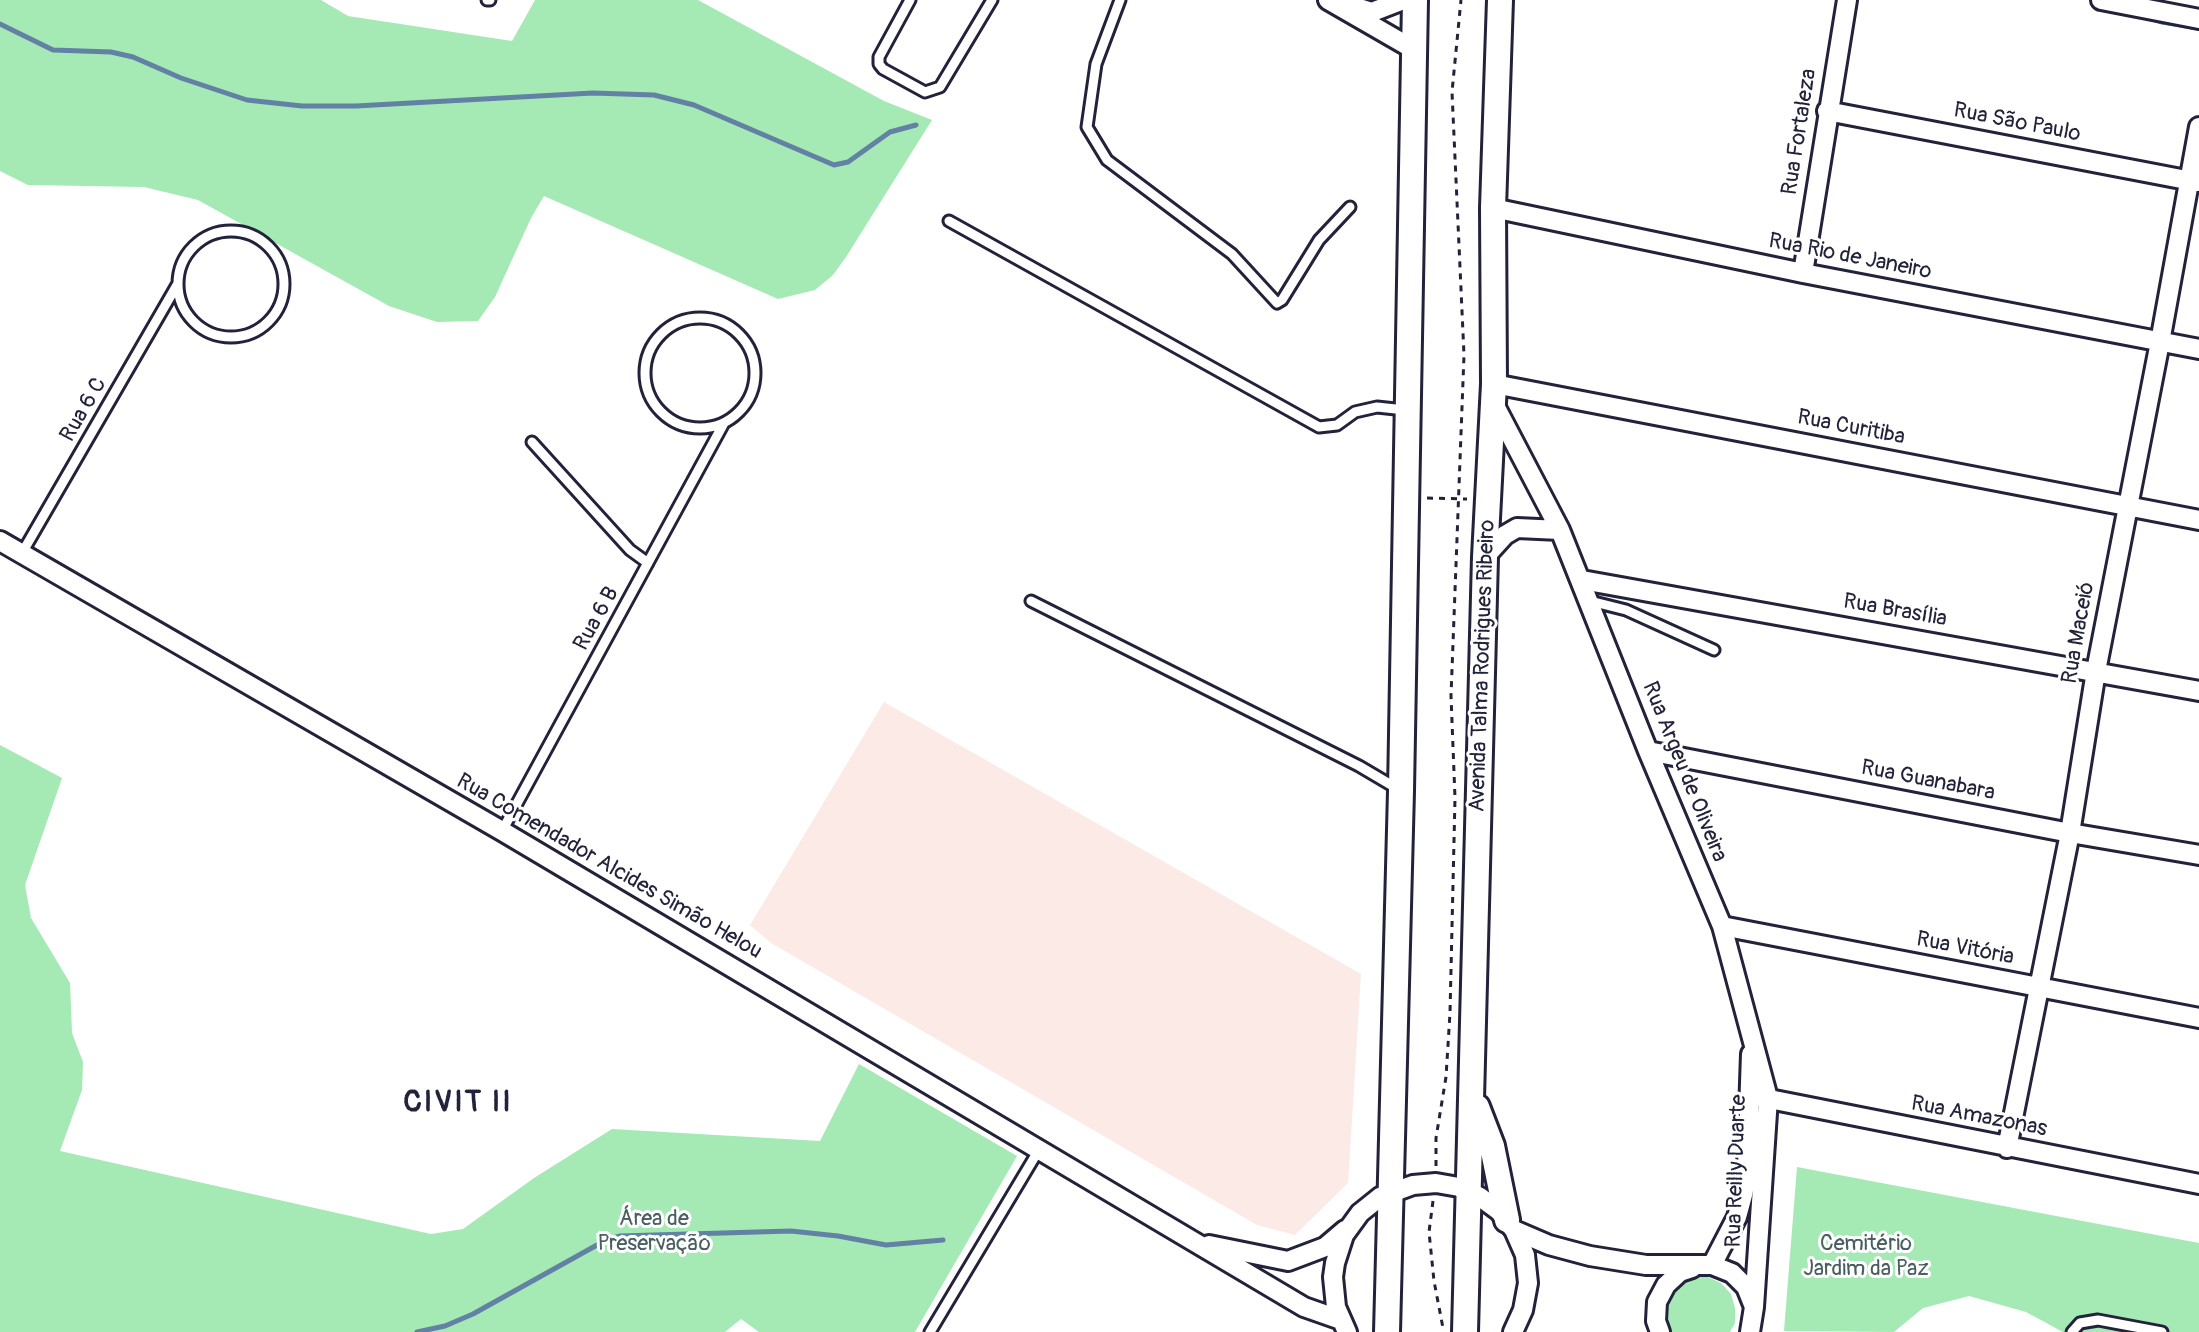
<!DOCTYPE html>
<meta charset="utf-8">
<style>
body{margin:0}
canvas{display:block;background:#fff}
</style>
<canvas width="2199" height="1332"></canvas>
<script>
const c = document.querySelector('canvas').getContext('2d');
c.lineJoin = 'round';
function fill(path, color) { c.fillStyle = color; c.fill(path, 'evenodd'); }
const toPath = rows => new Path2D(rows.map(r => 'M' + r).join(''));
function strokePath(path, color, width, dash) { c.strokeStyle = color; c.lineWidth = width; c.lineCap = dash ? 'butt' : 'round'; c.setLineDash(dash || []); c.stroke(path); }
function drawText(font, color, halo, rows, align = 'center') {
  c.font = font + ' Pangolin,sans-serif'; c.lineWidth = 6; c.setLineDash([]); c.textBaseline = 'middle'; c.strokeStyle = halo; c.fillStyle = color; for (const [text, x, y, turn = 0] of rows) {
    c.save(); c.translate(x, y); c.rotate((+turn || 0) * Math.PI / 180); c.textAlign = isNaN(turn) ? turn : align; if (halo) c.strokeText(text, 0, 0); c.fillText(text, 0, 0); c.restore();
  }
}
fill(toPath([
 [884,702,1361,974,1348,1183,1295,1235,1257,1225,771,943,750,925]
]), '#fbeae5');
fill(toPath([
 [0,0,321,0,348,16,512,41,535,0,698,0,884,101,932,120,846,257,833,275,815,290,778,299,544,196,531,218,495,297,478,321,437,322,389,306,198,200,144,187,28,185,0,171],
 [0,745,62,778,25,885,31,918,70,983,72,1033,83,1062,82,1090,60,1151,431,1234,463,1229,534,1178,612,1129,820,1141,859,1064,1017,1156,915,1332,759,1332,741,1319,725,1332,0,1332],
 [1797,1167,2199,1243,2199,1332,2063,1332,2026,1312,1969,1296,1923,1308,1894,1332,1784,1331],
 [1693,1276,1708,1277,1721,1283,1731,1294,1735,1308,1735,1323,1730,1332,1666,1332,1662,1305,1679,1281]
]), '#a5e9b4');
strokePath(toPath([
 [2146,17,2162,22,2199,28],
 [0,24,53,50,111,52,133,57,181,78,247,100,302,106,356,106,593,93,654,95,694,105,834,165,848,162,890,132,916,125],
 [417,1332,445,1326,473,1314,606,1240,620,1236,791,1231,838,1236,886,1245,943,1240]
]), '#6281a4', 5);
const service = toPath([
 [487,0,490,0],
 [910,0,879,57,879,64,883,69,925,92,940,87,992,0],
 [1120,0,1096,64,1087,127,1107,160,1232,254,1277,303,1282,300,1319,240,1350,207],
 [949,221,1319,427,1337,425,1355,412,1377,407,1405,410],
 '178 284a53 53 0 1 1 106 0a53 53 0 1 1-106 0Z',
 '645 373a55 55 0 1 1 110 0a55 55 0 1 1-110 0Z',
 [532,442,630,550,648,563],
 [22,553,177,285],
 [1031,601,1359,766,1398,789],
 [1590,601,1626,610,1714,650],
 [502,831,724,423],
 [930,1332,1040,1148],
 [2072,1332,2080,1323,2098,1320,2162,1332]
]);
const minor = toPath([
 [1328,0,1413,49],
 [2101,0,2199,19],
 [1349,5,1372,12,1403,0],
 [1827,111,2197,182],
 [1493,208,1803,273,2199,349],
 [1803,273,1847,0],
 [1494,384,2199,520],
 [1493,402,1560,530,1648,751,1722,926,1768,1098,1754,1307],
 [0,541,502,831,1304,1307,1341,1320],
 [1485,557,1505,535,1517,528,1560,530],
 [1582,580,2199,691],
 [1648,751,2070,833,2199,855],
 [1722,926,2199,1018],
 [1749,1095,2199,1184],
 [2007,1148,2070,833,2096,671,2160,342,2199,127],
 [1514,1230,1549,1245,1590,1256,1646,1265,1712,1265,1732,1273,1746,1287,1754,1307,1750,1332],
 [1209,1245,1288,1261,1325,1247,1345,1230],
 [1712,1265,1737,1217,1743,1195,1747,1169,1751,1054],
 [1347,1332,1336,1307,1333,1277,1335,1263,1344,1235,1360,1213,1380,1197,1413,1185,1436,1183,1459,1187,1480,1197,1499,1211,1514,1230,1525,1255,1528,1283,1523,1310,1513,1332],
 [1660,1332,1656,1321,1657,1302,1666,1285,1680,1272,1692,1268]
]);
const secondary = toPath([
 [1477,1107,1492,1146,1507,1220],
 [1387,1332,1401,791,1415,0],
 [1465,1332,1485,557,1494,384,1493,208,1500,0]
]);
strokePath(service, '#22223b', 15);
strokePath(minor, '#22223b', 24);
strokePath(secondary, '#22223b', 30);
strokePath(toPath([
 [1427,498,1467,499],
 [1436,1166,1436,1138,1446,1077,1450,1013,1455,798,1451,696,1464,355,1452,92,1461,0],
 [1433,1201,1429,1232,1434,1281,1443,1328]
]), '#22223b', 3, [6, 6]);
strokePath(service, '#fff', 9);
strokePath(minor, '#fff', 18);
strokePath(secondary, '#fff', 24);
drawText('22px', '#22223b', '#fff', [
 ["Rua São Paulo",2017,123,11],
 ["Rua Fortaleza",1800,132,-81],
 ["Rua Rio de Janeiro",1850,257,11],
 ["Rua 6 C",84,410,-60],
 ["Rua Curitiba",1851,428,11],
 ["Rua Brasília",1895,611,10],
 ["Rua 6 B",597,619,-61],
 ["Rua Maceió",2079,633,-80],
 ["Avenida Talma Rodrigues Ribeiro",1483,666,-88],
 ["Rua Argeu de Oliveira",1684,772,68],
 ["Rua Guanabara",1928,781,11],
 ["Rua Comendador Alcides Simão Helou",609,867,30],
 ["Rua Vitória",1965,949,11],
 ["Rua Amazonas",1979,1117,11],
 ["Rua Reilly Duarte",1737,1171,-88]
]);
drawText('22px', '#495e5f', '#fff', [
 ["Área de",654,1219],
 ["Preservação",654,1244],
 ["Cemitério",1866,1244],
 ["Jardim da Paz",1866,1269]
]);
c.letterSpacing = '2px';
drawText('bold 30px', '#22223b', '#fff', [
 ["CIVIT II",458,1103]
]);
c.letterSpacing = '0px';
</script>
